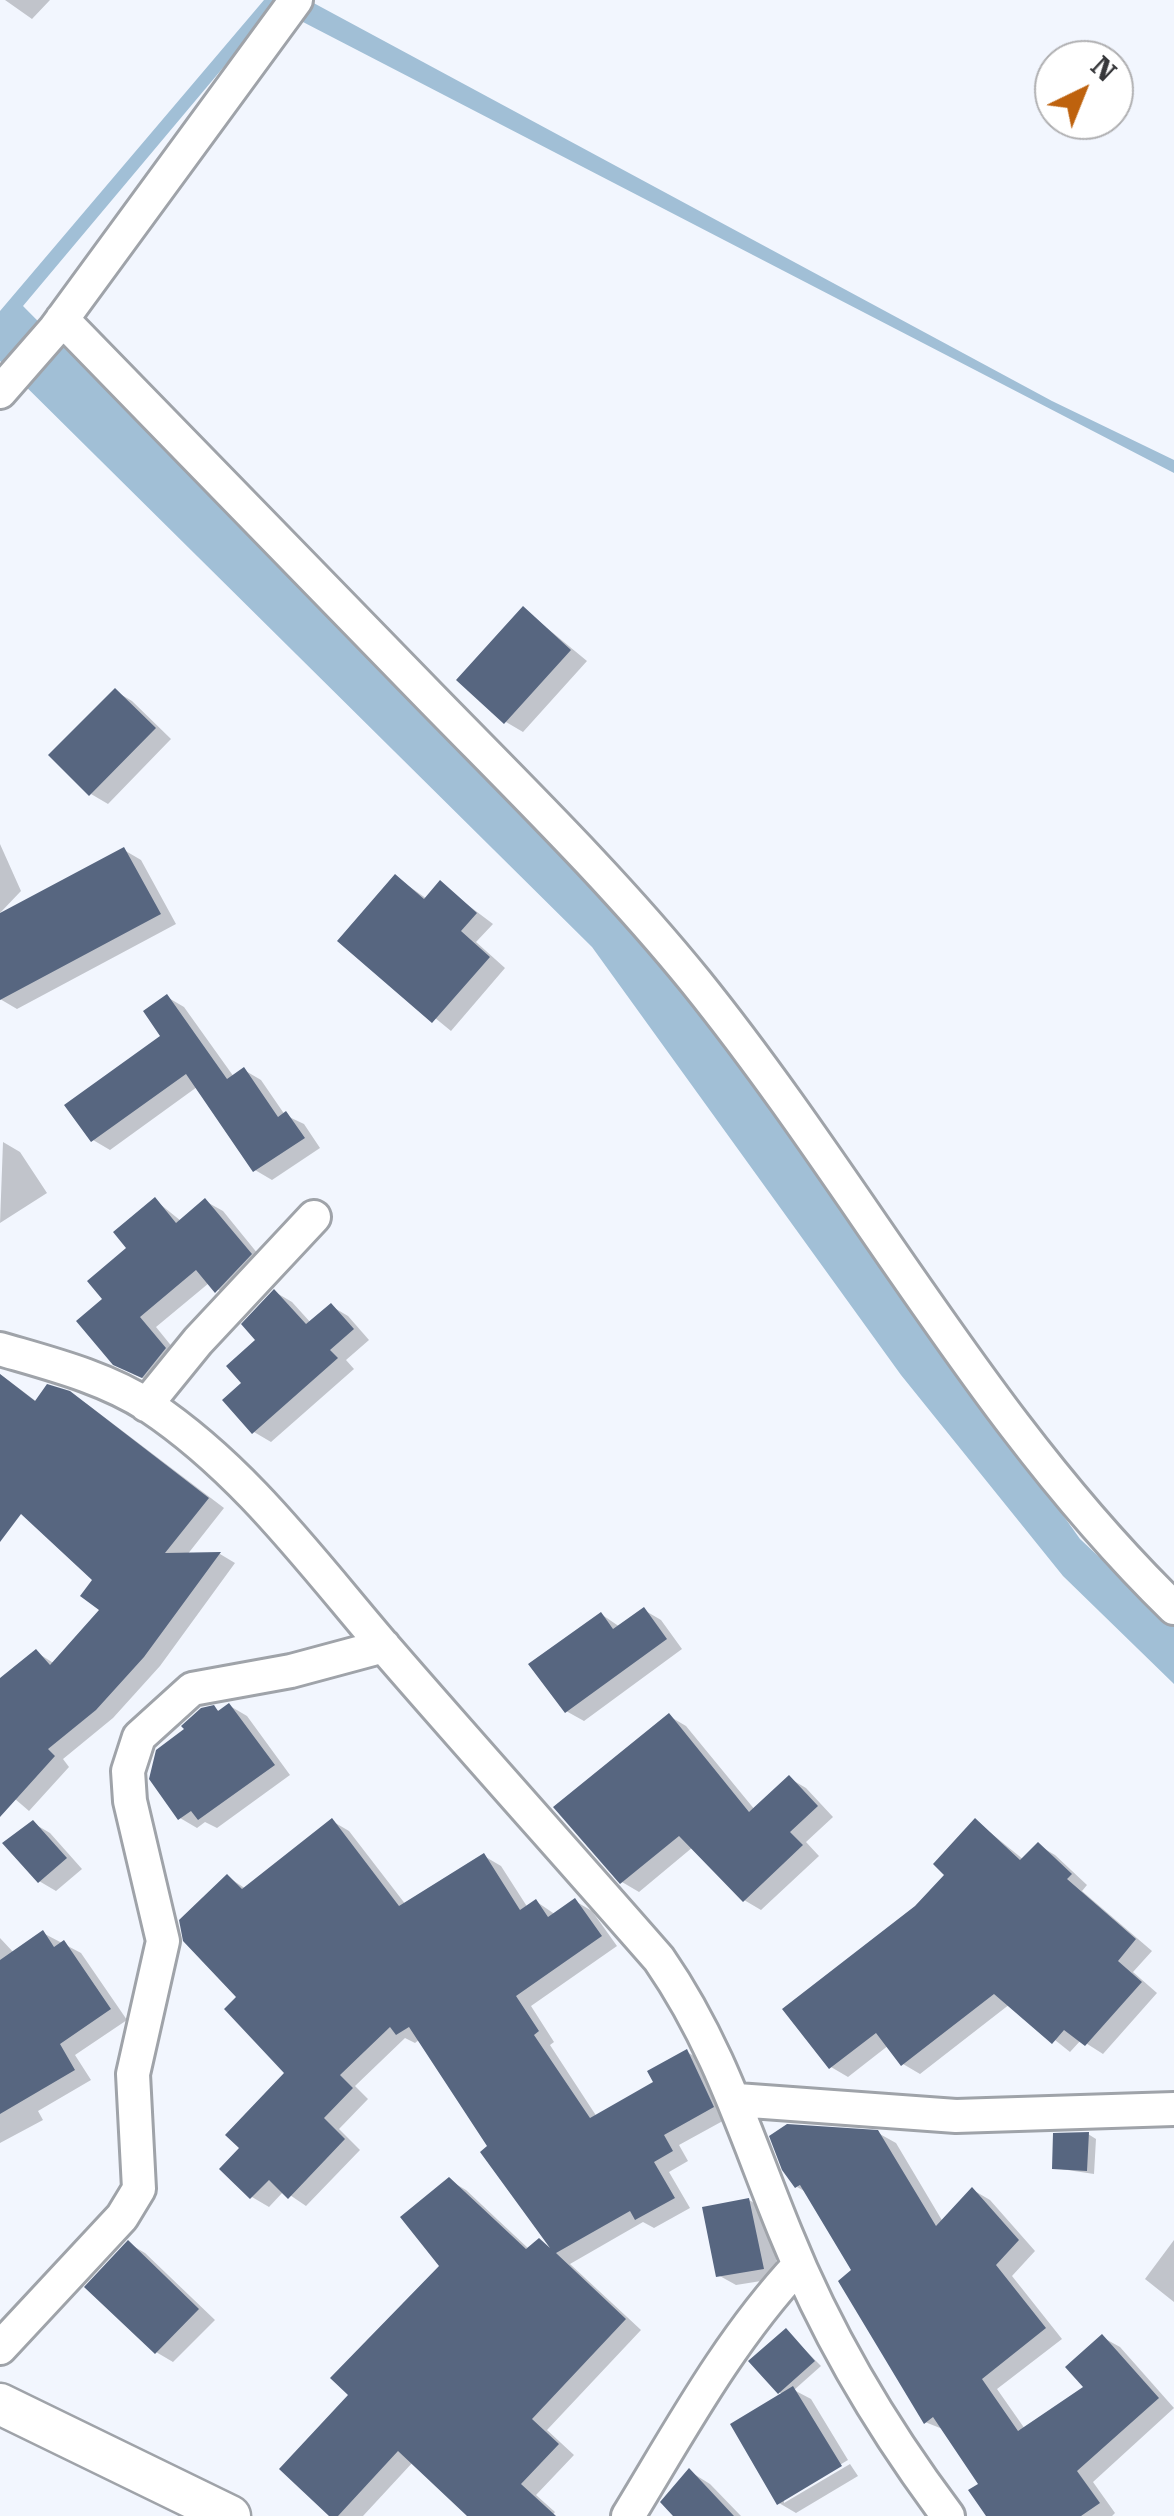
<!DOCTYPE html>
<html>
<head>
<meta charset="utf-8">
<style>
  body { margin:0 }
  #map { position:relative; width:1174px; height:2516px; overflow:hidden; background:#f2f6fe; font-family:"Roboto Serif",serif }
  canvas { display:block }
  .north { position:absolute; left:1034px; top:40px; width:100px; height:100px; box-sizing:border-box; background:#fff; border:2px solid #afafb1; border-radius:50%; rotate:43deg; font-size:28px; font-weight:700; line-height:40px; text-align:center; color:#37383b }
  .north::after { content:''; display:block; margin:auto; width:35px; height:45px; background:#be620e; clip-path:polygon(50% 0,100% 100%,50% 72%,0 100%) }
</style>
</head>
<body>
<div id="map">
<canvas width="1174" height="2516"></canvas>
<div class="north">N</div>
</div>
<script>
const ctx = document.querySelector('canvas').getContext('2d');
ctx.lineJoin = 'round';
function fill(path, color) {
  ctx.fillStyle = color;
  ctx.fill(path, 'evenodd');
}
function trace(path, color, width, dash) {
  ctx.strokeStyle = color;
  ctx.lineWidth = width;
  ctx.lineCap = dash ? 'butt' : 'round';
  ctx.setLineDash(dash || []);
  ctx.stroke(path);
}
const water = new Path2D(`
  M264 0H308L1052 401 1174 460V473L274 7 23 306 657 947 1080 1539 1174 1627V1684L1063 1576 901 1375 592 947 0 361V311Z`);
const shadow = new Path2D(`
  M5 0H50L32 19Z
  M524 609 587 661 523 732 506 722Z
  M115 691 132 701 171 739 108 804 91 794Z
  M0 844 21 891 0 913Z
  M124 850 141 860 176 924 17 1009 0 999V916Z
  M396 877 427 899 440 884 493 924 476 942 505 968 451 1031 341 941Z
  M167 997 184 1007 234 1077 244 1070 261 1080 285 1115 304 1124 320 1148 272 1180 255 1170 197 1087 110 1150 93 1140 163 1037Z
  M3 1142 20 1152 47 1193 0 1223Z
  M155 1200 181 1221 205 1201 223 1211 267 1265 234 1301 209 1283 156 1327 182 1359 160 1386 133 1374 105 1299Z
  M275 1292 292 1302 311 1323 331 1306 348 1316 369 1340 346 1360 354 1369 271 1442 254 1432 245 1383Z
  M0 1374 37 1402 69 1393 87 1404 224 1508 187 1555 220 1554 235 1563 160 1666 113 1718 63 1759 69 1767 29 1811 0 1786V1681L36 1652 55 1664 103 1610 96 1580 0 1491Z
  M644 1610 661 1620 682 1649 584 1721 566 1711 601 1614 620 1627Z
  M230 1706 247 1716 290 1775 217 1828 205 1822 197 1828 180 1818 187 1730 213 1708 221 1712Z
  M669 1716 686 1726 755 1810 789 1778 806 1788 833 1817 806 1842 819 1856 761 1910 744 1900 693 1847 639 1892 622 1882Z
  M332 1821 349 1831 406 1905 484 1856 501 1866 528 1908 537 1902 556 1915 575 1901 592 1911 617 1946 531 2006 554 2042 550 2045 597 2117 656 2083 687 2052 704 2062 730 2117 679 2145 688 2161 669 2172 690 2208 654 2228 643 2222 570 2264 641 2330 547 2430 574 2455 536 2495 555 2512 552 2516H470L413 2462 363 2516H333L351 2395 442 2266 449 2180 466 2190 530 2250 539 2241 554 2250 420 2039 415 2043 405 2038 355 2086 368 2099 339 2129 360 2150 306 2206 284 2191 269 2207 252 2197 243 2148 288 2073 239 1997 228 1877 246 1889Z
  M976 1821 1024 1860 1038 1845 1055 1855 1087 1885 1082 1891 1152 1951 1133 1972 1157 1993 1103 2054 1081 2040 1070 2052 1010 2004 920 2074 903 2064 889 2045 848 2077 831 2067 916 1908 948 1875Z
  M33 1823 50 1833 82 1869 56 1891 39 1881Z
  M43 1933 81 1953 127 2020 75 2055 91 2080 38 2111 43 2120 0 2143V1938L14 1953Z
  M878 2133 896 2143 943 2222 973 2190 990 2200 1035 2251 1012 2276 1062 2339 997 2389 1025 2429 1087 2388 1102 2337 1120 2347 1174 2408 1093 2482 1115 2513 1112 2516H989L982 2484 945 2430 925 2422 854 2270 808 2193 797 2187Z
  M1088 2134 1096 2139 1094 2174 1054 2168Z
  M749 2200 766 2210 780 2278 736 2285 718 2275Z
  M1174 2240V2302L1145 2279Z
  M128 2243 145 2253 215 2320 173 2362 156 2352Z
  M786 2331 821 2366 794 2390 811 2399 848 2460 784 2498V2503L850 2464 858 2476 796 2513 779 2503 784 2395 779 2392Z
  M689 2471 710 2484 741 2516H676Z`);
const building = new Path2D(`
  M523 606 571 650 504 724 456 680Z
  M115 688 156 728 89 796 48 755Z
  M124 847 161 914 0 1000V913Z
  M395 874 424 899 440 880 477 913 461 931 490 957 432 1023 337 941Z
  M167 994 227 1079 244 1067 278 1117 286 1111 305 1138 253 1172 186 1074 91 1142 64 1105 160 1036 143 1011Z
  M155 1197 176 1223 205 1198 252 1254 215 1293 196 1270 140 1317 166 1348 142 1378 113 1365 76 1321 102 1299 87 1281 126 1248 113 1232Z
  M274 1289 306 1324 331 1303 354 1329 330 1350 338 1358 252 1434 222 1400 241 1383 226 1366 255 1340 241 1324Z
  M0 1374 35 1401 47 1384 70 1391 209 1498 165 1553 221 1552 144 1657 96 1710 48 1749 55 1756 0 1817V1678L36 1649 50 1665 99 1610 80 1596 92 1580 21 1514 0 1542Z
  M644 1607 667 1639 565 1713 528 1664 601 1612 613 1629Z
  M229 1703 275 1765 198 1820 191 1811 178 1820 149 1779 156 1750 184 1729 181 1726 201 1708 214 1705 218 1711Z
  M669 1713 749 1812 789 1775 818 1806 790 1832 803 1845 743 1902 679 1836 620 1884 553 1807Z
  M332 1818 399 1906 484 1853 520 1910 536 1899 548 1917 575 1898 602 1936 516 1996 539 2031 534 2035 590 2118 653 2082 647 2071 687 2049 714 2107 664 2135 673 2151 654 2162 675 2198 635 2220 630 2211 556 2253 626 2319 532 2419 559 2444 521 2484 556 2516H467L398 2451 338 2516H329L279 2469 348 2395 330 2378 439 2266 400 2217 449 2177 526 2249 539 2238 550 2248 480 2152 487 2146 409 2027 396 2035 390 2027 340 2075 353 2088 324 2118 345 2139 288 2199 269 2180 250 2199 219 2169 239 2148 225 2135 284 2073 224 2009 236 1997 183 1941 179 1920 227 1874 242 1889Z
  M975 1818 1020 1860 1038 1842 1072 1874 1067 1879 1136 1939 1118 1961 1142 1982 1085 2046 1064 2030 1052 2044 994 1994 901 2066 876 2033 829 2069 782 2009 915 1906 944 1875 933 1864Z
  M33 1820 67 1858 38 1883 2 1843Z
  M43 1930 54 1947 64 1940 111 2009 60 2044 75 2070 0 2114V1960Z
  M787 2124 878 2130 936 2226 972 2187 1019 2240 996 2265 1046 2328 982 2379 1018 2431 1083 2387 1065 2367 1102 2334 1159 2398 1077 2471 1100 2503 1081 2516H986L968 2490 978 2484 933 2417 924 2424 838 2281 851 2270 800 2185 795 2188 782 2170 769 2136Z
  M1089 2132 1087 2171 1052 2169 1053 2133Z
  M749 2198 764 2269 716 2277 702 2207Z
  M128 2240 199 2309 155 2354 84 2287Z
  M786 2328 815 2361 778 2394 748 2361Z
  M793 2386 842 2466 777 2505 730 2424Z
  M689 2468 734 2516H673L660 2502Z`);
const minor = new Path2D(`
  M62 319C186 446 310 573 433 700 523 792 615 882 696 982 861 1187 984 1423 1174 1608
  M0 392 55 329 296 0
  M0 1349C51 1364 104 1377 149 1406 245 1470 313 1564 387 1650 477 1754 569 1856 659 1959 720 2047 746 2137 786 2234 827 2336 882 2428 948 2516
  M146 1405 198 1341 314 1217
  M737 2100 956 2116 1174 2109
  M0 2348 122 2217 139 2189 133 2074 163 1941 130 1801 128 1771 139 1737 192 1689 291 1671 384 1646
  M628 2516C681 2429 729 2340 799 2265`);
const tertiary = new Path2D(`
  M0 2404 230 2516`);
fill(water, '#a1bfd6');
fill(shadow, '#0003');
fill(building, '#576680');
trace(minor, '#9fa3a9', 38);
trace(tertiary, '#9fa3a9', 45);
trace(minor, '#fff', 32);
trace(tertiary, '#fff', 40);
</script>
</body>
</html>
